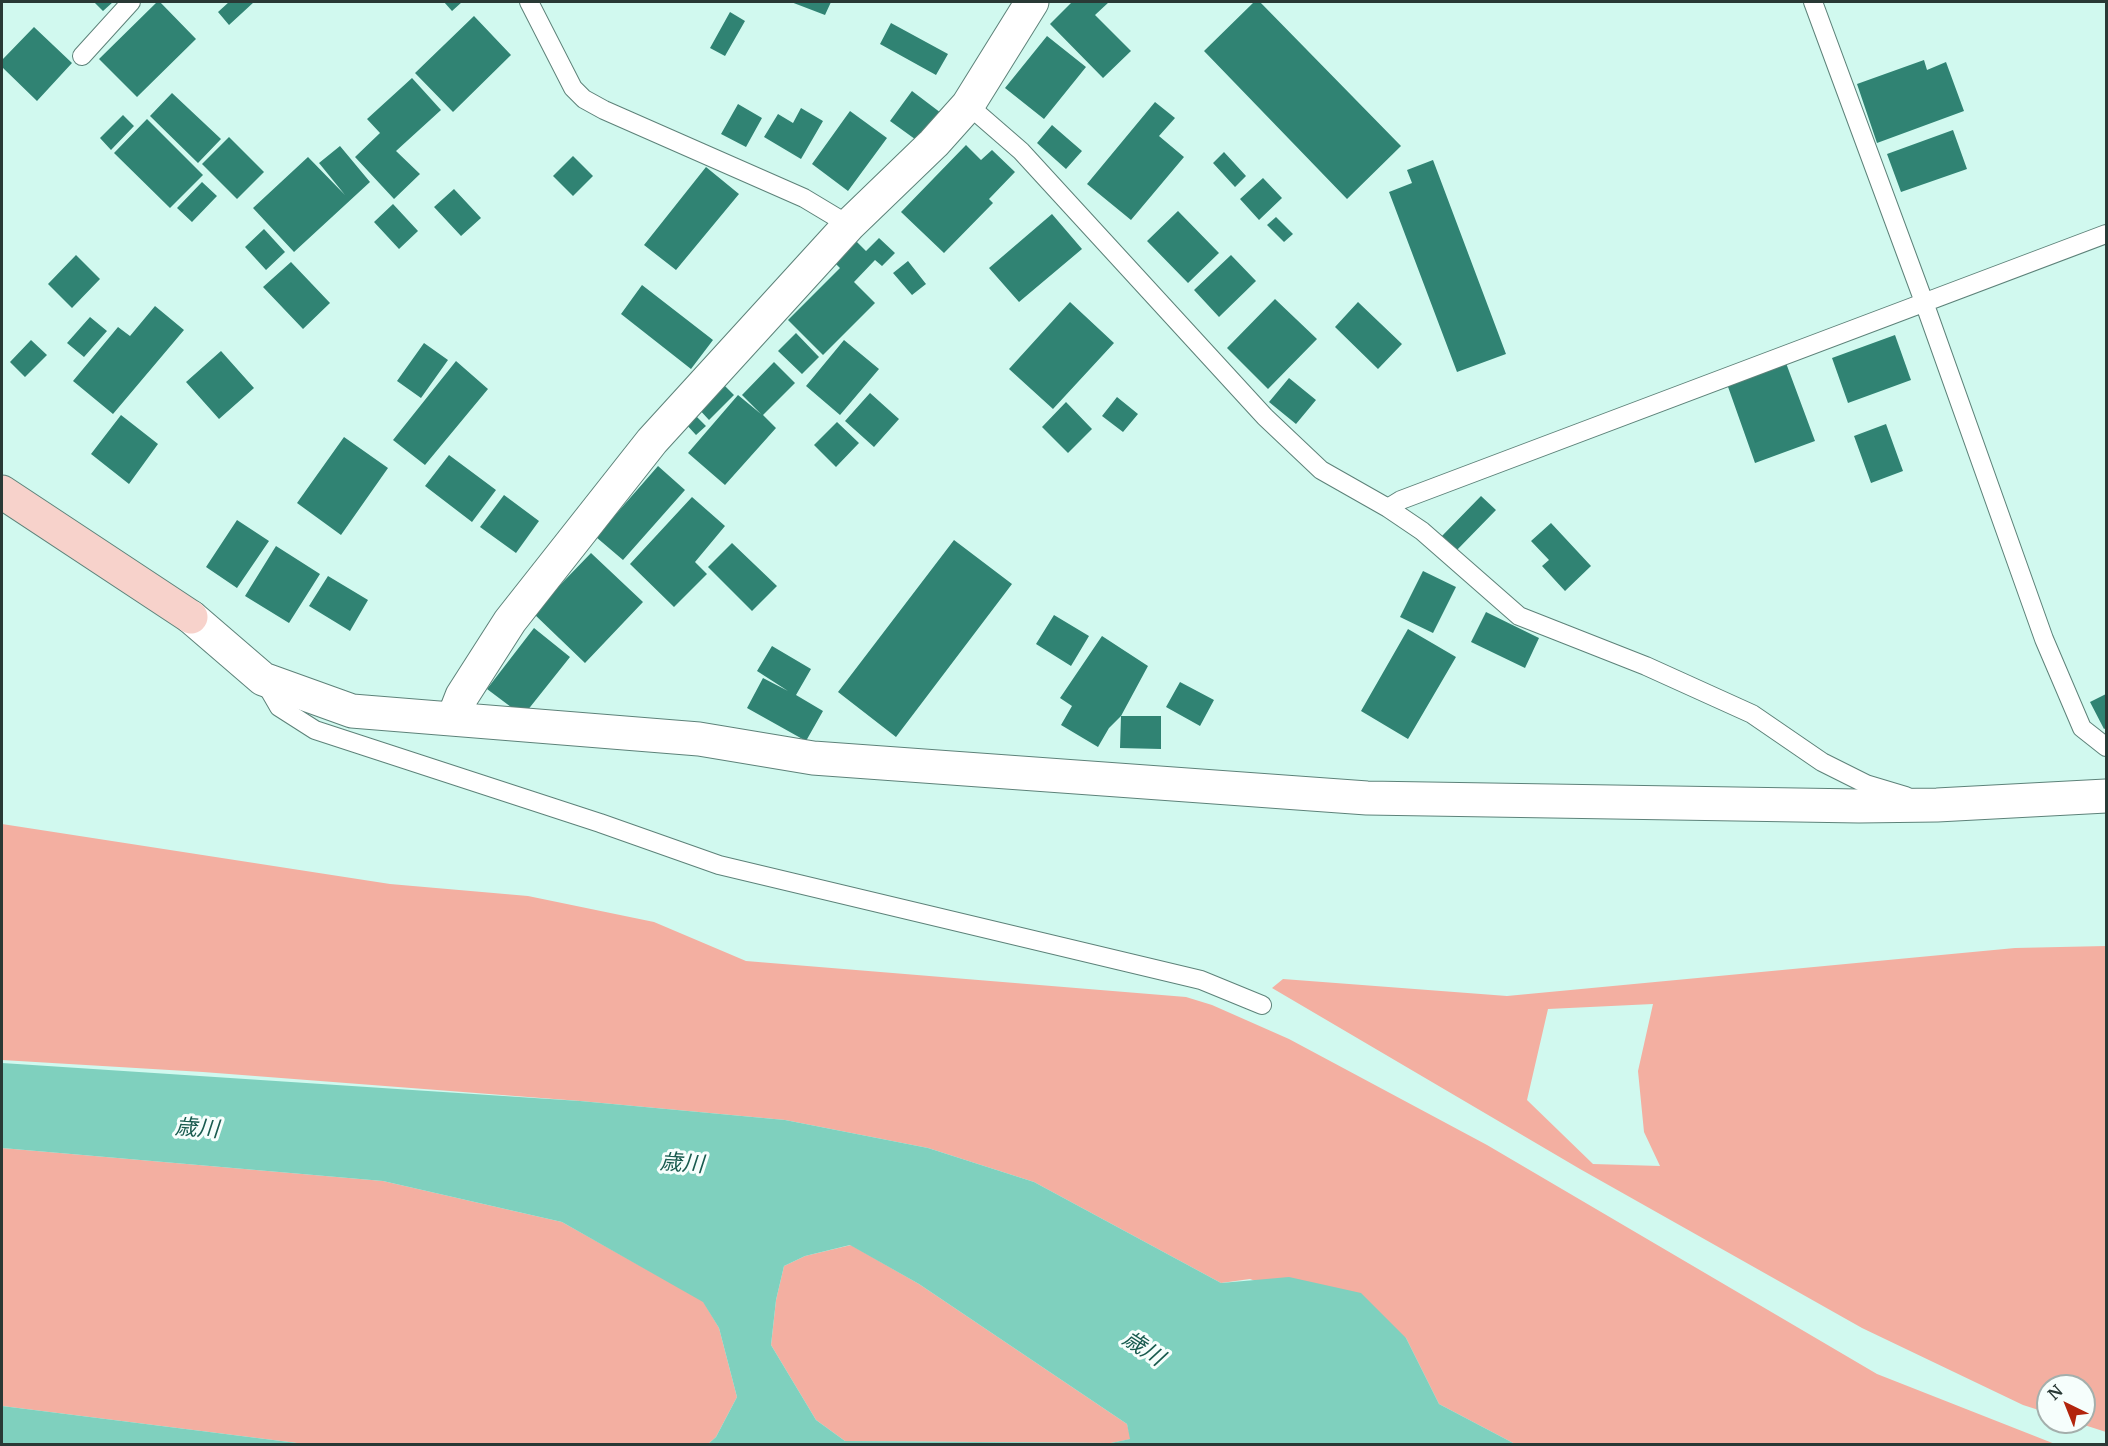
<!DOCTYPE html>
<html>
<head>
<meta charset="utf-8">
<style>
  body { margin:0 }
  #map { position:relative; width:2108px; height:1446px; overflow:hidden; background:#d1f9ef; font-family:Merriweather,serif }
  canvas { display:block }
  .frame { position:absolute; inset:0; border:3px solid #293935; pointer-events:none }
  .north { position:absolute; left:2036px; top:1374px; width:60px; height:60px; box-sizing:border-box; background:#f6fefc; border:2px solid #a4afac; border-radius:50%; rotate:317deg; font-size:16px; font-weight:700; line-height:24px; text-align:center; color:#293935 }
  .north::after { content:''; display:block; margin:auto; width:21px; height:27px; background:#b2250d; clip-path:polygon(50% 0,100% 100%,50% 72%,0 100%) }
</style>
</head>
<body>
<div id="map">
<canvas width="2108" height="1446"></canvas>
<div class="frame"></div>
<div class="north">N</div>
</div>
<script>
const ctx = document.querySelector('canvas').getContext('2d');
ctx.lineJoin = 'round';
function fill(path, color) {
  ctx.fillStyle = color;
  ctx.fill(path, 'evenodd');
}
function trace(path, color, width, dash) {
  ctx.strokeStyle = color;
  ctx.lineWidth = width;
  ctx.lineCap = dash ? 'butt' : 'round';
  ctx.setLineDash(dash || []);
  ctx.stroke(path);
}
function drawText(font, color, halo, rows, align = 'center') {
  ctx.font = font + ' Merriweather,"Noto Sans JP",serif';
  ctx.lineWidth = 6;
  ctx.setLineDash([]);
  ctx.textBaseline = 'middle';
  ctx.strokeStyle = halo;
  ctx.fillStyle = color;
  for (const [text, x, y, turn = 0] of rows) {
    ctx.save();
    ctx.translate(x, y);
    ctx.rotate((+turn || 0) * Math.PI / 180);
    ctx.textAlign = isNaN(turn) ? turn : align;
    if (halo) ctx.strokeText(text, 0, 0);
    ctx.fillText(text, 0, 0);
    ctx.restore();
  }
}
const green = new Path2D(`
  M2 824 390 884 528 896 654 922 746 961 1186 997 1212 1005 1289 1039 1487 1145 1877 1374 2055 1444H1515L1439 1404 1406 1338 1250 1279 1221 1283 1034 1182 928 1148 785 1120 580 1101 203 1072 2 1060Z
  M2106 946V1432L2075 1422H2084V1386H2048V1413L2023 1405 1862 1328 1580 1169 1272 988 1283 979 1507 996 2015 948ZM1653 1004 1638 1071 1644 1132 1660 1166 1593 1164 1527 1100 1548 1009Z
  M2 1148 383 1181 562 1222 703 1301 719 1328 737 1397 716 1437 708 1444H305L2 1406Z
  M851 1245 919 1284 1127 1424 1131 1439 1111 1443 845 1441 816 1420 771 1345 776 1300 784 1266 805 1256Z`);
const water = new Path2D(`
  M2 1063 580 1101 785 1120 928 1148 1034 1182 1221 1283 1289 1277 1361 1293 1406 1338 1439 1404 1515 1444H708L716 1437 737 1397 719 1328 703 1302 562 1222 383 1181 2 1148ZM850 1245 919 1284 1127 1424 1130 1439 1111 1443 845 1441 816 1420 771 1345 776 1300 784 1266 805 1256Z
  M2 1406 305 1444H2Z`);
const building = new Path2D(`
  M94 2H113L103 11Z
  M157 2H160L196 39 137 97 99 59Z
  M229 2H254L229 25 218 12Z
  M444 2H462L452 11Z
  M791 2H831L825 15Z
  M1072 2H1109L1095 15 1131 51 1103 78 1050 24Z
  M1254 2H1260L1401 146 1347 199 1204 51Z
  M730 12 745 21 725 56 710 48Z
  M474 16 511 55 453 112 415 73Z
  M891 23 948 54 936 75 880 44Z
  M34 27 72 63 37 101 2 67V60Z
  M1047 36 1086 67 1044 119 1005 88Z
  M1924 60 1927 70 1946 62 1964 111 1877 143 1857 84Z
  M412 78 441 110 396 151 420 174 394 199 355 157 380 133 367 119Z
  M912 91 941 113 919 142 890 121Z
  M172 93 221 139 198 163 150 116Z
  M1155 102 1175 118 1159 136 1184 157 1131 220 1087 184Z
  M738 104 762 118 746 147 721 134Z
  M801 108 823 121 801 159 764 137 778 114 793 123Z
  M850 111 887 138 848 191 812 164Z
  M123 115 134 126 111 150 100 138Z
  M147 119 203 175 170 208 114 153Z
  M1052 125 1082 151 1066 169 1037 143Z
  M1953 130 1967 169 1901 192 1887 154Z
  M229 137 264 172 237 199 202 164Z
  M966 145 981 160 992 150 1015 172 989 199 993 203 944 253 901 212Z
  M340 146 370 182 294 252 253 208 308 157 345 195 319 163Z
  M1224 152 1246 176 1235 187 1213 163Z
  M573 156 593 176 573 196 553 176Z
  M1433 160 1506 354 1457 372 1389 192 1412 183 1407 170Z
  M706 167 739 194 676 270 644 245Z
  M1263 178 1282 198 1259 220 1240 199Z
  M202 182 217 196 192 222 177 208Z
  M454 189 481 218 461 236 434 207Z
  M393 204 418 231 399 249 374 222Z
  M1178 211 1219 253 1188 283 1147 241Z
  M1052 214 1082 249 1019 302 989 268Z
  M1276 217 1293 234 1284 242 1267 225Z
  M264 229 285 252 266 270 245 247Z
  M879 238 895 253 882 266 875 260 854 282 875 303 823 355 788 320 840 268 833 261 855 240 866 251Z
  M76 255 100 279 72 308 48 284Z
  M1231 255 1256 281 1219 317 1194 290Z
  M908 261 926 284 912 295 893 273Z
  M291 262 330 303 303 329 263 287Z
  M642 285 713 340 691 369 621 314Z
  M1275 299 1317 339 1268 389 1227 348Z
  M1070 302 1114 343 1053 409 1009 369Z
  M1358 302 1402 344 1378 369 1335 327Z
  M155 306 184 330 113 414 73 381 118 327 130 336Z
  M90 317 107 331 84 357 67 343Z
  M796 333 819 357 802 374 778 351Z
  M1895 335 1911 380 1848 403 1832 358Z
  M31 340 47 355 25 377 10 362Z
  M844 340 879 369 840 415 806 386Z
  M424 343 448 360 421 398 397 381Z
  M221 351 254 388 219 419 186 382Z
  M456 361 488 389 425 465 393 440Z
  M774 362 795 383 763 415 776 428 725 485 688 453 738 395 761 414 742 395Z
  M1786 363 1815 441 1755 463 1727 384Z
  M1289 378 1316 400 1296 424 1269 402Z
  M721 382 734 395 709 420 697 407Z
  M870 393 899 419 874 447 845 421Z
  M1117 397 1138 414 1123 432 1102 416Z
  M1066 402 1092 429 1068 453 1042 427Z
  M693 413 706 426 696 435 684 422Z
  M121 415 158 444 129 484 91 454Z
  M837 422 859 443 836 467 814 445Z
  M1886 424 1903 471 1871 483 1854 436Z
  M344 437 388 468 341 535 297 503Z
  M449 455 496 490 472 522 425 486Z
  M658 466 685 490 623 560 596 537Z
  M504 495 539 521 516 553 480 527Z
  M1481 496 1496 510 1456 551 1441 537Z
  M692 497 725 526 695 562 707 574 674 607 630 564Z
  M237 520 269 541 237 588 206 567Z
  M1551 523 1591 566 1565 591 1542 566 1549 560 1531 541Z
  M954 540 1012 584 896 737 838 692Z
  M732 543 777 586 752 611 708 567Z
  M276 546 320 574 289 623 245 596Z
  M591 553 643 602 585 663 533 613Z
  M1423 571 1456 587 1433 633 1400 617Z
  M328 576 368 600 350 631 309 606Z
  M1486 612 1539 638 1525 668 1471 642Z
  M1054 615 1089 636 1071 666 1036 644Z
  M534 628 570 657 523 716 487 689Z
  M1408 629 1456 657 1408 739 1361 711Z
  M1102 636 1148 666 1121 716H1161V749L1120 748 1121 716 1109 728 1098 747 1061 725 1072 706 1060 698Z
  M772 646 811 669 796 695 823 711 806 741 747 708 763 678 788 691 757 671Z
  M1180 682 1214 700 1200 726 1166 707Z
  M2106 694V728L2104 729 2090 702Z`);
const lane = new Path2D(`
  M529 2 573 88 584 99 604 110 804 198 849 225
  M1813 2 1924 302 2044 639 2082 728 2106 747
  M82 56 131 2
  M968 105 1021 151 1265 417 1321 470 1388 508 1422 531 1519 616 1646 666 1752 714 1822 762 1866 784 1906 796
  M1388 508 1401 500 2106 234
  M264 681 279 707 315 730 600 823 719 865 1201 980 1262 1005`);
const street = new Path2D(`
  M191 617 263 679 352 711 699 739 813 758 1367 798 1859 806 1937 805 2106 796
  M453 719 462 696 510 621 652 441 849 225 934 143 968 105 1032 2`);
const secondary = new Path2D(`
  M2 492 191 617`);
const waterNames = [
  ["歳川",197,1129,4],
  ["歳川",682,1164,4],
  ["歳川",1143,1349,33]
];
fill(green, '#f3afa1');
fill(water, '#7fd0be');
fill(building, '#308373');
trace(lane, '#5d8279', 20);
trace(street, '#5d8279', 35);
trace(secondary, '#5d8279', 35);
trace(lane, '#fff', 18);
trace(street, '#fff', 33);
trace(secondary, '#f7d2cb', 33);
drawText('italic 22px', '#195b4f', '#f6fefc', waterNames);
</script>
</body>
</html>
